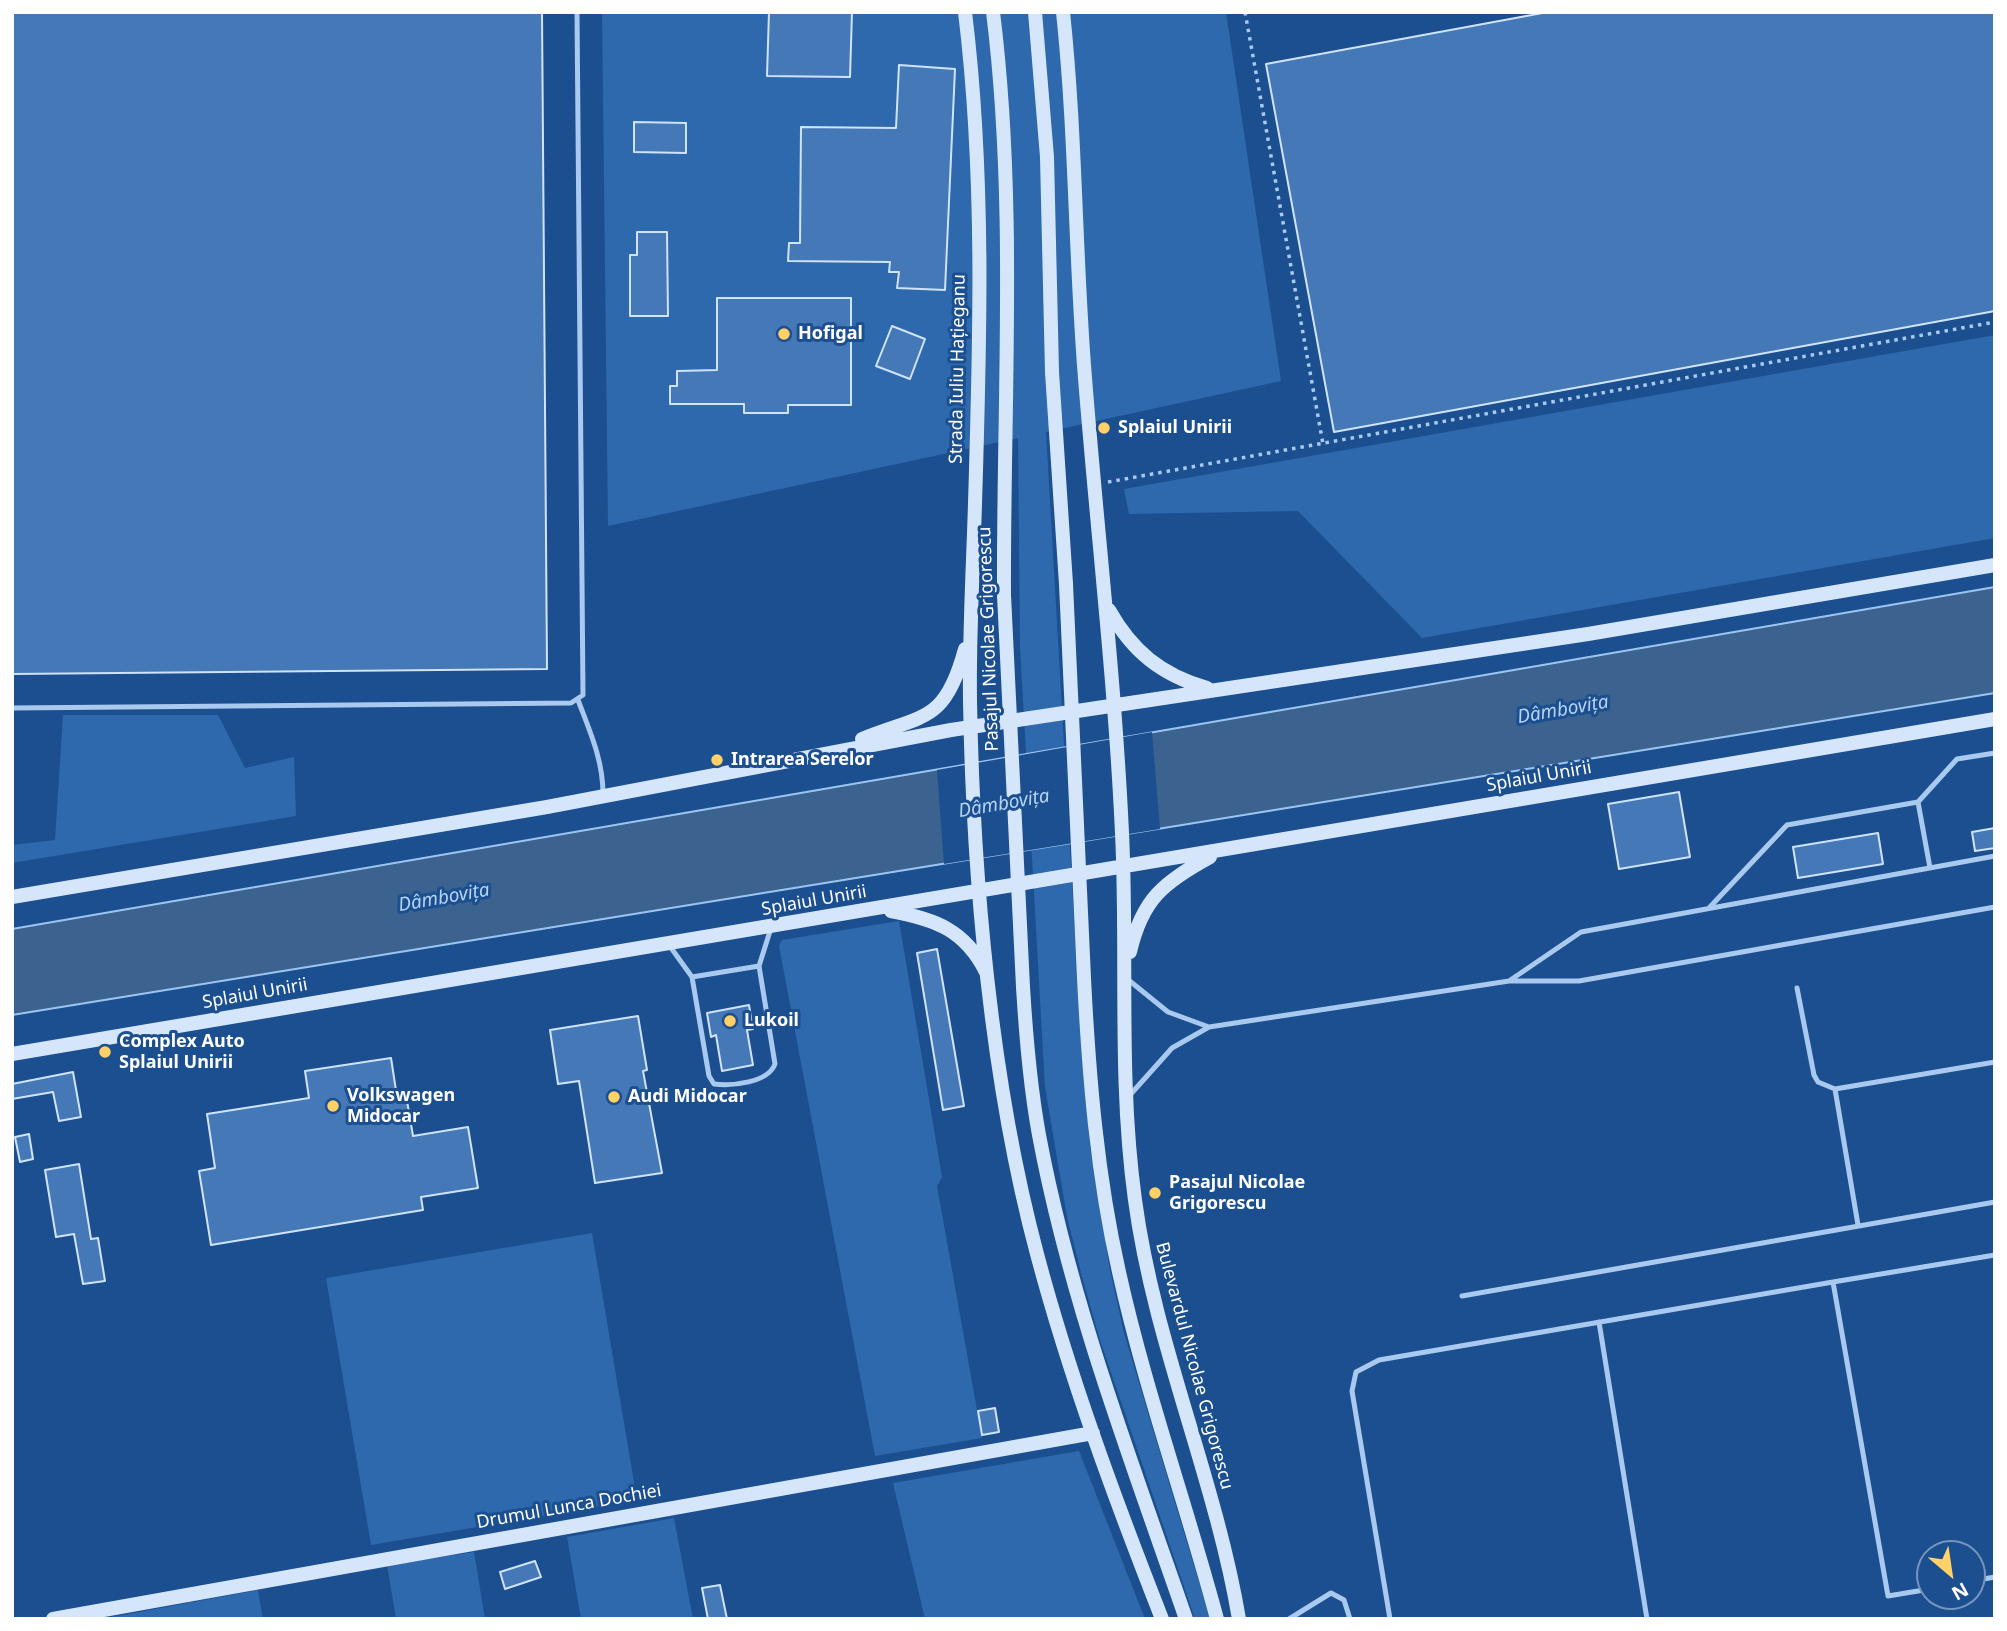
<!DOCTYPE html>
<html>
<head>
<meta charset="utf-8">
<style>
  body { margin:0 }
  #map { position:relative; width:2007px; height:1631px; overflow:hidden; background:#1b4f8f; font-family:"Noto Sans",sans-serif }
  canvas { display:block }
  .frame { position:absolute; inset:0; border:14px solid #fff; pointer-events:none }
  .north { position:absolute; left:1916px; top:1540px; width:70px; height:70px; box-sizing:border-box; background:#1b4f8f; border:2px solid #7695bc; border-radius:50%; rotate:151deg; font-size:19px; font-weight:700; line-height:28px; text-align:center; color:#fff }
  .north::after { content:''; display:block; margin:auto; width:24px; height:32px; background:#ffd166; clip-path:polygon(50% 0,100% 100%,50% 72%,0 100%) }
</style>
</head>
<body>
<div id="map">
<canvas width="2007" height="1631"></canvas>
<div class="frame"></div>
<div class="north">N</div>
</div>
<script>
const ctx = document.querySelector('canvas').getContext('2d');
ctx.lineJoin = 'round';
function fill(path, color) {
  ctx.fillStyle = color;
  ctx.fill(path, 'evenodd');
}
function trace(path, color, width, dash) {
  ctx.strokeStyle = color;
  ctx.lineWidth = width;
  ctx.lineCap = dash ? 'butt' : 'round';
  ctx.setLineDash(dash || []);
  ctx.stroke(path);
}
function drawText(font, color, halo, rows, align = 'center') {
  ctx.font = font + ' "Noto Sans",sans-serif';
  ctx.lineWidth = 6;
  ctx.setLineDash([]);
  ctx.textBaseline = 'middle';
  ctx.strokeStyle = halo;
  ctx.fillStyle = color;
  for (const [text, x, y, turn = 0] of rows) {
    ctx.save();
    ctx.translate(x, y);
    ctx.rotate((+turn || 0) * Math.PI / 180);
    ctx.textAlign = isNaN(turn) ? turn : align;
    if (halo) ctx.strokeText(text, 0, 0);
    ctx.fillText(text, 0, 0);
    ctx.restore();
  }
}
const green = new Path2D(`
  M602 12H1226L1281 381 1046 432 1078 987 1090 1147 1110 1270 1124 1333 1210 1619H1195L1100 1340 1082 1277 1067 1217 1045 1087 1020 647 1018 438 608 526Z
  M1995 335V538L1422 638 1298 511 1129 514 1124 489Z
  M63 715H218L245 768 294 757 296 816 12 863V845L55 840Z
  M899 921 942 1177 937 1186 982 1438 875 1456 779 946 782 940Z
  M592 1233 637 1500 371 1545 326 1278Z
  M1079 1451 1145 1619H925L893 1483Z
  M674 1518 693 1619H581L567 1537Z
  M474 1552 485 1619H396L387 1565Z
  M258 1590 263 1619H101Z`);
const water = new Path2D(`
  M1995 587V693L12 1015V929Z`);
const pier = new Path2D(`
  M1152 732 1160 829 944 864 937 770Z`);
const building = new Path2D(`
  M12 12H542L547 669 12 674Z
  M769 12H852L850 77 767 76Z
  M1548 12H1995V311L1334 432 1266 64Z
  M899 65 955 69 945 290 897 288 899 272H889L890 262 788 261 789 243H800L801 127 896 128Z
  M634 122 686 123V153L634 152Z
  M637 232H667L668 316H630V255H637Z
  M717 298H851V405H788V413H744V404H670V386H677V371L717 370Z
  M892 326 925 339 910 379 876 366Z
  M1679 792 1690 857 1619 869 1608 804Z
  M1995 828V848L1975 851 1972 832Z
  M1878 833 1883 864 1798 878 1793 847Z
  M937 949 964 1106 943 1110 917 953Z
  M749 1005 753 1029 747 1030 753 1065 722 1071 716 1035 711 1037 707 1013Z
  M638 1016 647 1070 643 1071 662 1173 595 1183 579 1081 558 1084 550 1030Z
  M391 1058 397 1097 406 1095 413 1136 468 1127 478 1188 421 1197 423 1210 211 1245 199 1171 215 1168 207 1114 309 1098 305 1071Z
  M73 1072 81 1117 59 1121 53 1092 12 1099V1084Z
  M29 1134 33 1159 20 1162 15 1137Z
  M79 1164 91 1239 98 1238 105 1281 83 1284 74 1234 56 1237 45 1170Z
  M995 1408 999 1432 982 1435 978 1411Z
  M535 1561 541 1577 505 1589 500 1572Z
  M720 1585 727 1619H708L702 1588Z`);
const path = new Path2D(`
  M1245 12 1323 444
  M1108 482 1995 322`);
const lane = new Path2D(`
  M578 700C590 732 603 760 603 794
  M12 708 571 703 583 695 577 12
  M1918 802 1930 868
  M1709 908 1787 825 1918 802 1957 759 1995 753
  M669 945 692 977 759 966 771 928
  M692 977 709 1076 714 1084C732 1086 768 1083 775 1064L759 966
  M1126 978 1168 1012 1209 1027
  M1511 981H1579L1995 907
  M1797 988 1814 1075 1818 1082 1835 1089 1995 1062
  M1835 1089 1858 1225
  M1130 1095 1172 1048 1209 1027 1509 981 1581 932 1995 856
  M1462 1296 1995 1202
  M1599 1322 1647 1619
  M1972 1581 1995 1577
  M1930 1589 1888 1596 1833 1282 1995 1255
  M1289 1619 1331 1593 1344 1600 1350 1619
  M1390 1619 1352 1391 1356 1372 1379 1360 1833 1282`);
const secondary = new Path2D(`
  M965 12C985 175 980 341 975 504 973 570 969 635 970 701 973 879 991 1082 1037 1254 1070 1378 1115 1499 1162 1619
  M993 12C1017 204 1003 402 1004 595
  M1035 12 1047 157 1052 372 1066 584
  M1063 12C1076 134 1075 256 1085 378 1097 530 1115 681 1122 833 1128 955 1118 1078 1135 1200 1154 1343 1215 1477 1239 1619
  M1109 610C1132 651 1161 675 1207 688
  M862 739C924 714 945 723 965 649
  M12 897 547 807 951 730 1588 634 1995 565
  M891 911C935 919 965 930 986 972
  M1130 952C1142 899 1164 882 1210 857
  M1084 978C1089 1077 1097 1175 1119 1272 1145 1390 1186 1503 1217 1619
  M1023 987C1026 1037 1030 1086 1039 1135 1070 1301 1131 1460 1186 1619
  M12 1054 1995 719
  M53 1619 1093 1433`);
const secondaryBridge = new Path2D(`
  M1066 584 1084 978
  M1004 595 1023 987`);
const markers = [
  [784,334,7,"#ffd166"],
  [1104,428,7,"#ffd166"],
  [717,760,7,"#ffd166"],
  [730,1021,7,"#ffd166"],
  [105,1052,7,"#ffd166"],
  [614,1097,7,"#ffd166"],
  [333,1106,7,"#ffd166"],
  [1155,1193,7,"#ffd166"]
];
const poiNames = [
  ["Hofigal",798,334],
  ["Splaiul Unirii",1118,428],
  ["Intrarea Serelor",731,760],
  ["Lukoil",744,1021],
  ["Complex Auto",119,1042],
  ["Splaiul Unirii",119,1063],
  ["Volkswagen",347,1096],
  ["Midocar",347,1117],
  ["Audi Midocar",628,1097],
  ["Pasajul Nicolae",1169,1183],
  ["Grigorescu",1169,1204]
];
const streetNames = [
  ["Strada Iuliu Hațieganu",958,369,-89],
  ["Pasajul Nicolae Grigorescu",989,639,-92],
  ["Splaiul Unirii",1539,777,-10],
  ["Splaiul Unirii",814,901,-10],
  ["Splaiul Unirii",255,994,-10],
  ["Bulevardul Nicolae Grigorescu",1194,1366,75],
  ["Drumul Lunca Dochiei",569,1507,-10]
];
const waterNames = [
  ["Dâmbovița",1563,710,-10],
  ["Dâmbovița",1004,804,-10],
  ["Dâmbovița",444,898,-10]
];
fill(green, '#2e69ad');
fill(water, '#3c6290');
trace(water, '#9cc4f0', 2);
fill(pier, '#1b4f8f');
fill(building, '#4478b7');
trace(building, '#cfe3fa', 2);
trace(path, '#a9c9ee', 3.5, [3.5, 5]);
trace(lane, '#a9c9ee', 5);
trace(secondary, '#d6e6fa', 14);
trace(secondaryBridge, '#d6e6fa', 14);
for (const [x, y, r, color] of markers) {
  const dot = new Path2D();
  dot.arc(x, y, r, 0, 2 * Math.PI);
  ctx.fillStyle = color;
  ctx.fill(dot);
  trace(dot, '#1b4f8f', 2.5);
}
drawText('bold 18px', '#fff', '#1b4f8f', poiNames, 'left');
drawText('18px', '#fff', '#1b4f8f', streetNames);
drawText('italic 19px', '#b5d3f5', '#1b4f8f', waterNames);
</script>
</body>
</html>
